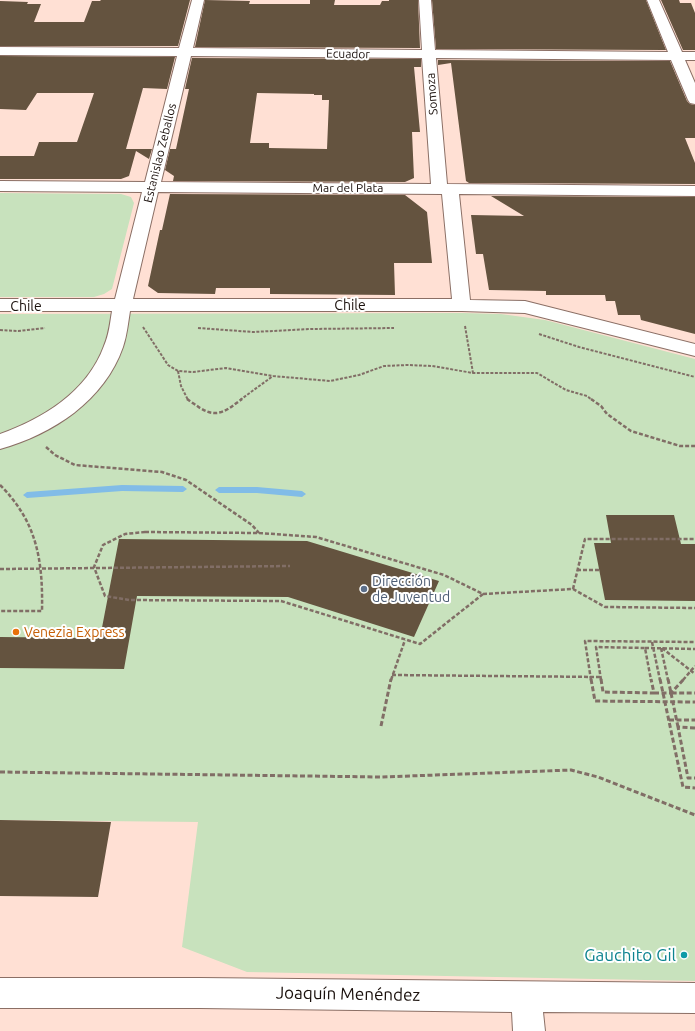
<!DOCTYPE html>
<html>
<head>
<meta charset="utf-8">
<style>
  body { margin:0 }
  canvas { display:block; background:#ffe0d4 }
</style>
</head>
<body>
<canvas width="695" height="1031"></canvas>
<script>
const ctx = document.querySelector('canvas').getContext('2d');
ctx.lineJoin = 'round';
function fill(path, color) {
  ctx.fillStyle = color;
  ctx.fill(path, 'evenodd');
}
function trace(path, color, width, dash) {
  ctx.strokeStyle = color;
  ctx.lineWidth = width;
  ctx.lineCap = dash ? 'butt' : 'round';
  ctx.setLineDash(dash || []);
  ctx.stroke(path);
}
function drawText(font, color, halo, rows, align = 'center') {
  ctx.font = font + ' Ubuntu,sans-serif';
  ctx.lineWidth = 4;
  ctx.setLineDash([]);
  ctx.textBaseline = 'middle';
  ctx.strokeStyle = halo;
  ctx.fillStyle = color;
  for (const [text, x, y, turn = 0] of rows) {
    ctx.save();
    ctx.translate(x, y);
    ctx.rotate((+turn || 0) * Math.PI / 180);
    ctx.textAlign = isNaN(turn) ? turn : align;
    if (halo) ctx.strokeText(text, 0, 0);
    ctx.fillText(text, 0, 0);
    ctx.restore();
  }
}
const green = new Path2D(`
  M0 193 121 194 131 197 134 203 112 289 104 294 94 297H0Z
  M463 313 501 314 545 320 695 359V981L247 972 182 947 198 822 0 820V314Z`);
const stream = new Path2D(`
  M122 485 183 486 187 489 183 492 122 491 27 498 23 495 27 492Z
  M219 487H257L302 491 306 494 302 497 257 493H219L215 490Z`);
const building = new Path2D(`
  M101 0H190L178 46H0V1L28 2 27 4H41L34 22H84L92 1H100Z
  M205 0 250 1 249 4H310V0H335L334 5H380L382 1H389V0H418L420 48 195 47Z
  M432 0H646L666 50 436 49Z
  M661 0H679L680 3H691L695 13V50H683Z
  M0 56 175 57 167 89 143 88 126 149H152L149 159 136 151 129 176 121 179H0V156H34L39 142H77L94 93H37L26 110 0 109Z
  M192 58 421 59V67H414L420 132H412L414 178 405 182 173 181 174 176 165 170 170 149H176L189 89H185ZM257 93 314 94V95H322V100H329L327 149 269 148V143H250Z
  M438 60 670 61 687 101 690 104 695 105V138H685L695 163V184L469 183 466 181 451 63 438 65Z
  M170 194 405 195 427 212 432 263H394L395 295 270 294V288H216L215 294 158 293 148 286 160 230H162Z
  M491 196 695 197V334L641 320 640 315H618L615 301H606L605 295H546V291L489 290 483 254H476L471 215 524 216Z
  M606 515H674L681 544H695V601L605 600 594 543H611Z
  M119 539 307 541 439 581 414 637 288 597 137 596 124 669 0 668V637L100 638Z
  M0 820 111 822 98 897 0 896Z`);
const pathFar2 = new Path2D(`
  M465 326 473 373
  M143 327 168 365 178 371 193 372 226 368 273 376 330 381 359 375 384 366 408 365 432 366 473 373H537L566 390 587 396 592 400
  M198 328 253 332 311 329 394 328
  M0 330 18 331 45 328
  M539 334 579 347 695 377
  M178 371 181 386 188 400
  M240 400 273 376`);
const pathFar1 = new Path2D(`
  M187 399C191 402 196 405 200 408 218 419 227 410 242 399
  M591 399 601 406 607 414 631 431 680 446H695
  M46 447 55 455 75 465 162 472 186 480 252 525 259 533
  M0 485C37 522 43 560 42 611H0
  M145 532 259 533 316 537 444 575 483 594 420 644 281 601 129 600 105 596 94 567 103 545 125 534Z
  M0 569 290 566
  M577 570H599
  M573 589 585 539H695
  M483 594 573 589 605 607 695 608
  M652 642 660 680
  M645 648 695 649
  M661 648 668 680
  M662 648 695 674
  M392 675 601 677
  M391 680 405 640
  M591 680 585 641 695 642
  M601 680 596 647 645 648 651 680
  M683 680 695 666`);
const path = new Path2D(`
  M591 679 595 701 695 702
  M601 679 603 692 654 693 651 679
  M660 679 683 787 695 788
  M668 679 671 693H695
  M654 693H671L684 679
  M671 693 678 727
  M669 720H695
  M381 726 391 679
  M695 728 678 727 688 778H695
  M0 772 382 777 571 770 598 777 695 815`);
const minor = new Path2D(`
  M192 0H204L193 48 422 50 419 0H431L435 50 668 52 647 0H659L682 52H695V60H685L695 83V104L690 103 688 100 671 60 436 58 447 184 695 186V196L459 194 470 300 525 301 695 344V356L525 313 462 311H130C128 323 127 335 123 347 104 401 53 434 0 449V434C44 418 87 392 104 346 109 335 110 323 112 311H0V299H115L142 192 0 191V181L145 182 177 56 0 55V47L179 48ZM191 56 422 58 431 184 161 182ZM158 192 442 194 452 299H133Z
  M0 978H200L695 983V1013L543 1012 545 1031H513L512 1012 200 1008H0Z`);
const markers = [
  [364,589,4,"#5c6f8a"],
  [16,632,4,"#e8710a"],
  [684,955,4,"#0f9aa8"]
];
const farStreetnames = [
  ["Ecuador",348,54,1],
  ["Somoza",432,94,-94],
  ["Estanislao Zeballos",160,153,-76],
  ["Mar del Plata",348,188]
];
const streetNames = [
  ["Chile",350,305],
  ["Chile",26,306]
];
const serviceNames = [
  ["Dirección",372,581],
  ["de Juventud",372,597]
];
const foodNames = [
  ["Venezia Express",24,632]
];
const nearCulturenames = [
  ["Gauchito Gil",676,955]
];
const nearStreetnames = [
  ["Joaquín Menéndez",348,994,1]
];
fill(green, '#c8e2bd');
fill(stream, '#81bce7');
fill(building, '#64533f');
trace(minor, '#8b6f65', 2);
trace(pathFar2, '#816e66', 2, [3, 1.5]);
trace(pathFar1, '#816e66', 2.5, [4, 2]);
trace(path, '#816e66', 3, [5, 2.5]);
fill(minor, '#fff');
for (const [x, y, r, color] of markers) {
  const dot = new Path2D();
  dot.arc(x, y, r, 0, 2 * Math.PI);
  ctx.fillStyle = color;
  ctx.fill(dot);
  trace(dot, '#fff', 1.5);
}
drawText('12px', '#1a100c', '#fff', farStreetnames);
drawText('14px', '#1a100c', '#fff', streetNames);
drawText('14px', '#4e5e75', '#fff', serviceNames, 'left');
drawText('14px', '#c56008', '#fff', foodNames, 'left');
drawText('17px', '#0d838f', '#fff', nearCulturenames, 'right');
drawText('17px', '#1a100c', '#fff', nearStreetnames);
</script>
</body>
</html>
